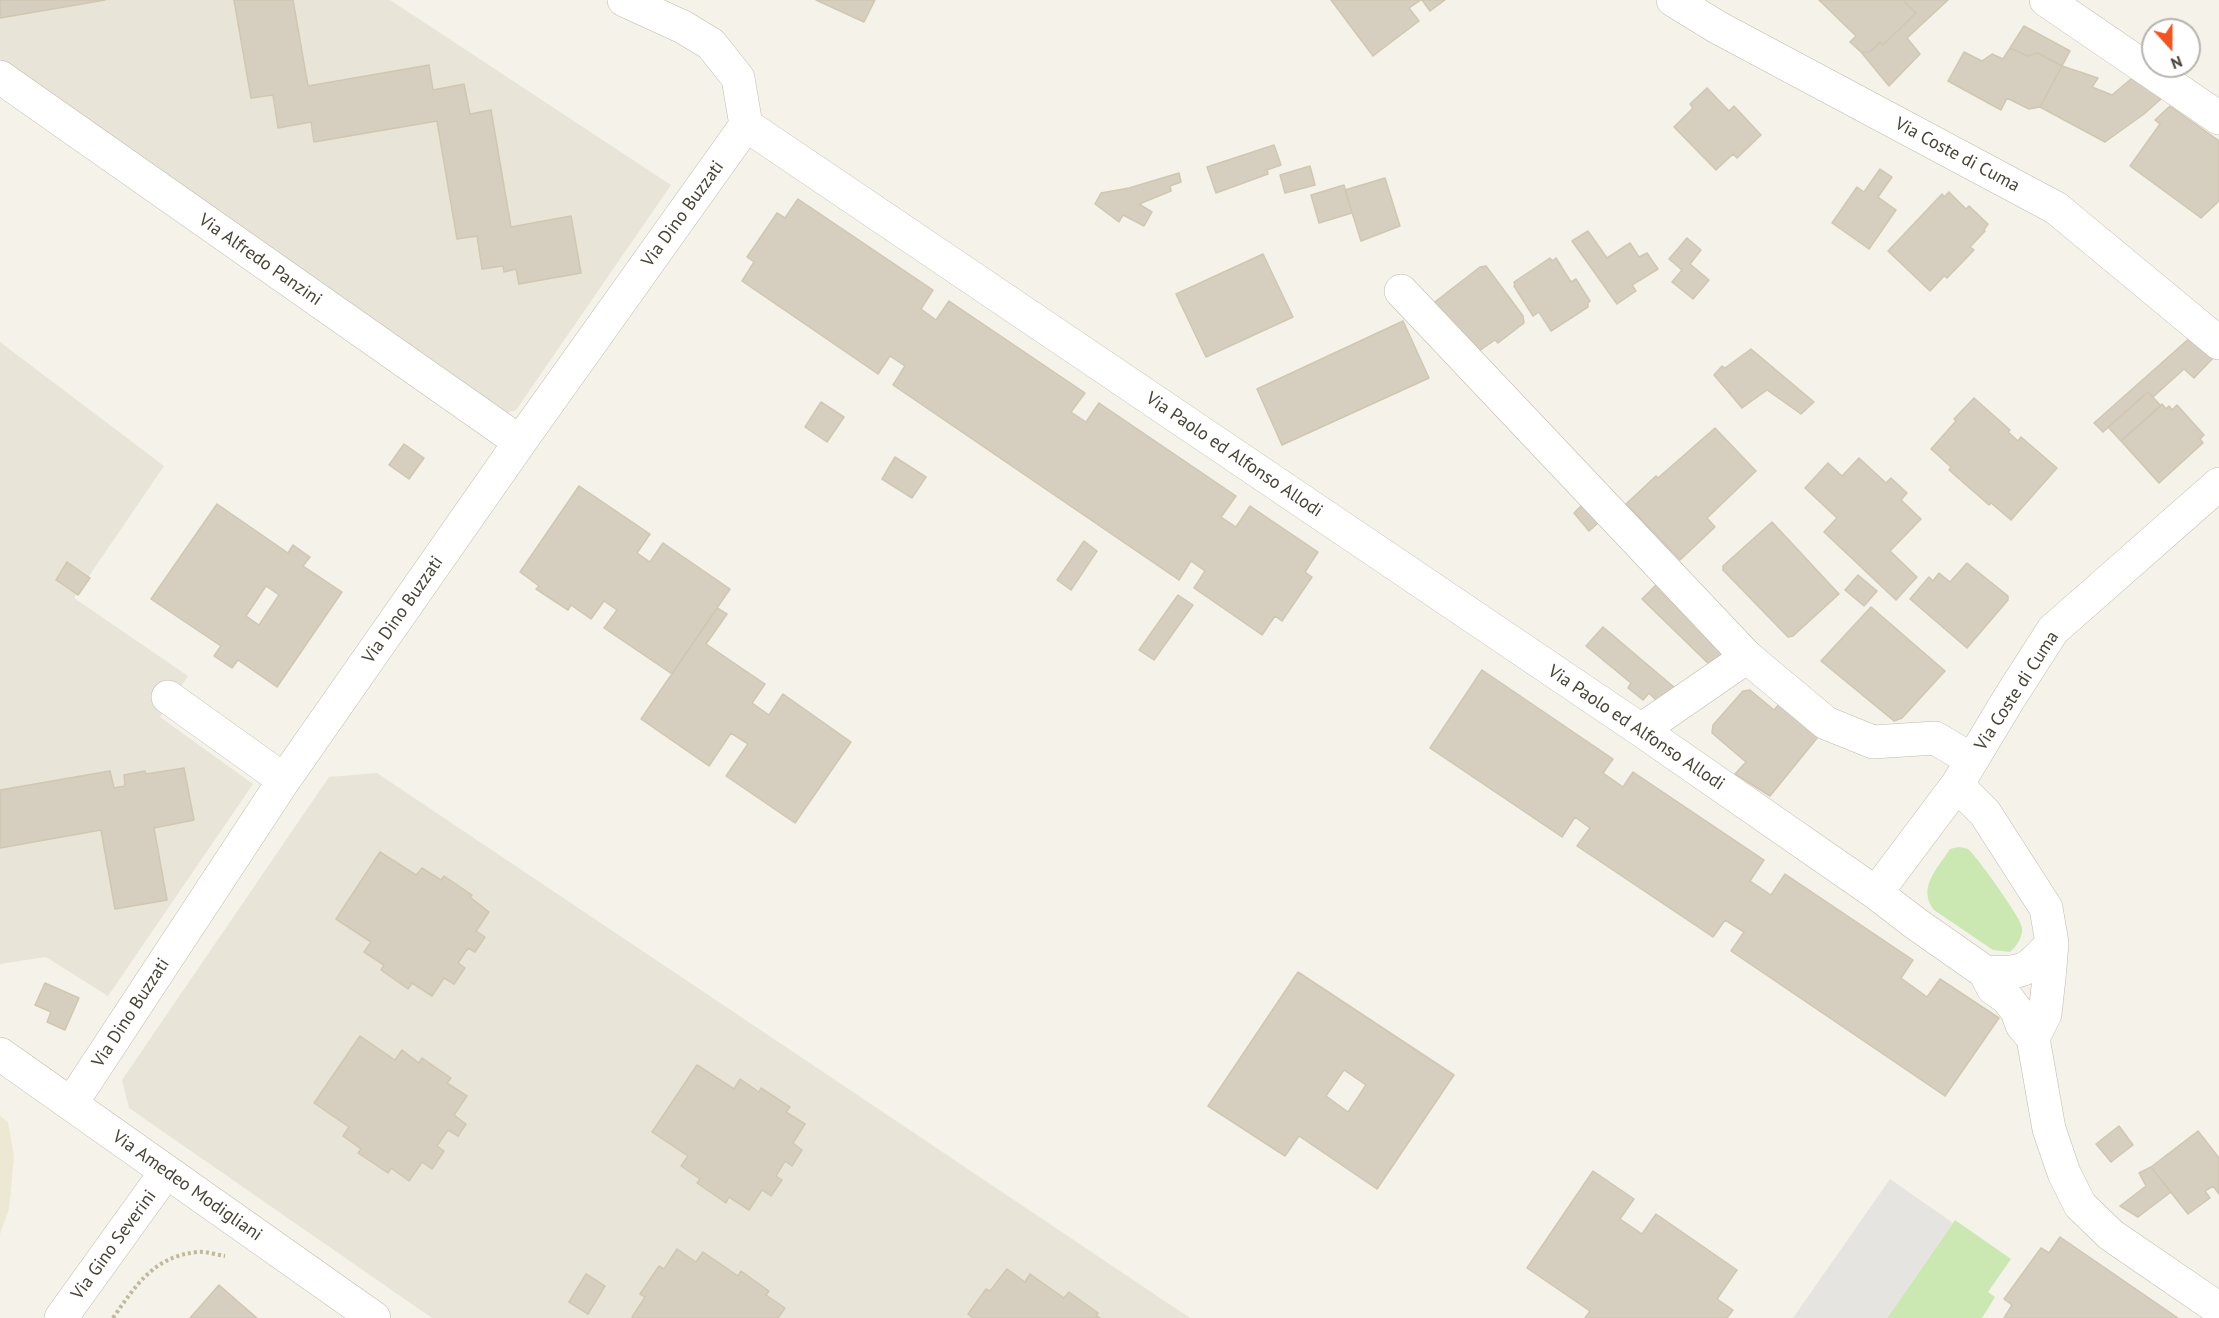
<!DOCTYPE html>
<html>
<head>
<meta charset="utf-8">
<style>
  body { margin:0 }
  #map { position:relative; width:2219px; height:1318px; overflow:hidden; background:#f4f2e9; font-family:"PT Sans",sans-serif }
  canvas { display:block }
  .north { position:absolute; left:2141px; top:18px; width:60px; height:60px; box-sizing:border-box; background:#fff; border:2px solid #b6b4af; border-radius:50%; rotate:159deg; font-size:16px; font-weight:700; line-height:24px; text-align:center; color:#484337 }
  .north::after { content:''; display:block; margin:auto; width:21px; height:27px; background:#f6521e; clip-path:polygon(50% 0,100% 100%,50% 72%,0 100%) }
</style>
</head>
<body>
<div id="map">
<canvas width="2219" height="1318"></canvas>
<div class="north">N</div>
</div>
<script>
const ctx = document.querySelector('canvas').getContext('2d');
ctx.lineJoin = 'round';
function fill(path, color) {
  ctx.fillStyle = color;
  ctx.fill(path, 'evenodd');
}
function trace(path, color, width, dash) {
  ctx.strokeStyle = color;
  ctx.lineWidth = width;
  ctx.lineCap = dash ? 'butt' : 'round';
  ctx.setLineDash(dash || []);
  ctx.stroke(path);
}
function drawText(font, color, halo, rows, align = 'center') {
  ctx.font = font + ' "PT Sans",sans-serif';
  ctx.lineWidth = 4.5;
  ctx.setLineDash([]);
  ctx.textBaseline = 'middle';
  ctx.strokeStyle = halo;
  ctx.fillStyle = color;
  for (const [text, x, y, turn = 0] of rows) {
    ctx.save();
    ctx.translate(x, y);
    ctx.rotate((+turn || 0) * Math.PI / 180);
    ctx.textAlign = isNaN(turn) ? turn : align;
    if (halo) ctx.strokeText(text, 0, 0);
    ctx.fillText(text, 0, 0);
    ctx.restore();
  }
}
const residential = new Path2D(`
  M0 0H390L671 185 516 410 489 418 0 70Z
  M0 342 164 466 74 598 188 676 160 717 253 784 108 996 46 957 0 964Z
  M377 773 1190 1318H432L129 1108 122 1080 329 777Z`);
const education = new Path2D(`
  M0 1116 8 1122 14 1156 9 1209 0 1234Z`);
const green = new Path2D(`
  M1958 847C1961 847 1965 848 1968 849 1976 855 2021 918 2022 927 2023 937 2017 946 2010 952L1993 950 1934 910C1917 888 1937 869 1950 849Z
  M1955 1220 2011 1259 1988 1292 1995 1297 1982 1318H1887Z`);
const parking = new Path2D(`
  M1890 1179 1953 1223 1887 1318H1793Z`);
const building = new Path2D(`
  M0 0H105L0 18Z
  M234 0H293L308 86 429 65 433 90 464 84 470 114 491 110 511 227 571 216 581 273 519 284 516 269 504 272 503 266 482 269 477 236 457 239 437 121 314 142 311 122 278 128 273 95 251 98Z
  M816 0H875L864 22Z
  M1331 0H1421L1409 8 1419 21 1373 56Z
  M1422 0H1445L1430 11Z
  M1819 0H1903L1916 13 1883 45 1880 42 1870 52H1861L1850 42 1856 36Z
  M1903 0H1948L1907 38 1920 54 1889 86 1861 52H1870L1880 42 1883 45 1916 13Z
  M2024 26 2070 51 2062 66 2038 53 2028 56 2010 48Z
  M2010 48 2028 56 2038 53 2062 66 2040 107 2029 109 2007 98 2001 110 1948 81 1964 52 1982 61 1992 54 2003 59Z
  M2062 66 2098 78 2092 87 2112 95 2144 68 2171 90 2144 114 2105 142 2040 107Z
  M1707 88 1729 111 1734 106 1761 135 1737 158 1733 154 1716 170 1674 127 1693 108 1690 104Z
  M2170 106 2219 141V201L2201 218 2130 166 2160 124 2155 120Z
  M1274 145 1281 165 1267 170 1268 174 1216 193 1207 167Z
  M1310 166 1315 185 1285 193 1280 175Z
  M1880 169 1892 177 1878 197 1896 210 1869 249 1832 223 1857 187 1864 192Z
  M1179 173 1181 182 1170 186 1171 191 1139 204 1152 212 1144 226 1123 215 1119 222 1095 204 1101 193 1129 188Z
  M1385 178 1400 226 1361 241 1345 190Z
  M1344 185 1352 213 1319 223 1311 195Z
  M1949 192 1966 209 1969 206 1988 224 1984 230 1985 231 1970 247 1974 250 1947 278 1944 276 1930 291 1888 251 1942 194 1944 197Z
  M798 199 933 290 921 309 936 320 949 301 1085 393 1071 412 1086 422 1099 403 1236 496 1221 517 1236 527 1250 506 1318 552 1305 572 1312 577 1282 621 1275 616 1262 635 1194 588 1205 571 1191 561 1179 580 893 385 905 366 890 356 878 374 742 281 754 262 747 257 777 213 785 218Z
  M1588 231 1607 258 1630 243 1639 257 1647 253 1658 269 1632 285 1636 291 1617 304 1572 241Z
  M1687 238 1701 250 1690 264 1709 280 1693 299 1672 282 1682 270 1669 259Z
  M1263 254 1293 317 1206 357 1176 294Z
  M1550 258 1552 261 1556 258 1571 282 1576 279 1590 301 1588 303V307L1551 331 1539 312 1533 316 1514 286 1515 285 1514 282Z
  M1486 266 1523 316 1524 323 1498 343 1495 340 1476 353 1427 308 1480 267Z
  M1403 321 1429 378 1282 445 1257 389Z
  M2192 336 2215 356 2194 378 2184 369 2153 397 2148 392 2103 432 2094 423Z
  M1751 349 1814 402 1801 414 1767 390 1742 408 1714 375 1722 366 1725 368Z
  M2148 392 2161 406 2121 441 2108 427Z
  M1974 398 2010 430 2008 432 2018 441 2021 437 2057 468 2011 520 1991 503 1989 505 1949 470 1951 467 1931 449 1956 421 1954 419Z
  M821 402 844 417 827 442 805 427Z
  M2162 404 2166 409 2169 406 2172 410 2177 405 2204 435 2200 439 2203 443 2159 483 2121 441Z
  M1715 428 1756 471 1707 518 1715 527 1680 560 1626 504 1656 476 1658 478Z
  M404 444 424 458 409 479 389 465Z
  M895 457 926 477 912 498 882 479Z
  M1859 458 1886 483 1891 478 1907 493 1901 500 1921 519 1890 551 1917 577 1896 600 1824 532 1837 518 1805 488 1828 463 1842 476Z
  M579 486 650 534 637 553 650 562 663 543 730 589 672 674 604 628 617 610 604 601 591 619 571 605 568 610 536 589 539 586 520 572Z
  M217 504 288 553 293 545 310 557 303 566 342 592 277 687 238 660 232 668 214 656 221 646 151 599ZM266 586 279 595 259 625 246 616Z
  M1583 504 1599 522 1589 531 1574 513Z
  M1772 522 1839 594 1793 636 1788 637 1723 570V566Z
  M1084 541 1097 551 1071 590 1057 580Z
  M67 562 90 578 78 595 56 580Z
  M1967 563 2008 596V600L1967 648 1910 599 1929 577 1933 581 1939 573 1950 582Z
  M1858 575 1877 591 1864 606 1845 590Z
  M1660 581 1732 651 1714 669 1642 599Z
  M1178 595 1193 605 1154 660 1139 650Z
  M1871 607 1945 671 1902 718 1894 721 1821 661Z
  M717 608 727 614 706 644 765 684 752 703 769 715 783 694 851 742 795 823 726 776 748 744 731 733 709 766 641 719Z
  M1603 627 1675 688 1658 702 1649 693 1643 700 1628 688 1631 683 1586 646Z
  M1482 670 1613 759 1603 773 1623 787 1633 772 1764 860 1750 881 1771 895 1785 874 1913 960 1901 978 1927 997 1940 979 1999 1018 1945 1096 1731 951 1744 932 1725 920 1713 937 1577 846 1590 828 1575 817 1562 837 1430 748Z
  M1750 690 1774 710 1784 699 1822 732 1770 796 1735 774 1746 762 1712 733 1713 725 1743 691Z
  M184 768 194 820 154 828 167 900 115 909 101 830 0 848V790L110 771 114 788 125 786 124 775 145 771 146 774Z
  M380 852 416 875 422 868 441 880 444 876 472 895 470 897 489 912 476 931 485 937 475 952 468 948 458 963 465 968 454 984 444 978 432 996 412 983 408 989 381 970 384 965 364 952 371 942 336 919Z
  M1298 972 1454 1075 1377 1189 1299 1136 1285 1156 1208 1106ZM1344 1070 1366 1085 1348 1112 1326 1096Z
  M45 983 79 998 65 1030 47 1022 51 1012 35 1005Z
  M360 1036 395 1060 402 1050 419 1063 422 1058 451 1078 447 1083 467 1096 454 1115 466 1124 458 1136 448 1130 437 1146 444 1151 432 1169 422 1162 409 1181 391 1168 388 1173 358 1153 361 1149 343 1136 349 1127 314 1103Z
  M697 1065 734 1089 740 1079 759 1092 761 1088 790 1107 786 1112 805 1124 793 1143 802 1150 792 1166 785 1161 776 1176 782 1180 771 1196 762 1190 749 1210 729 1197 726 1203 697 1183 700 1179 681 1166 688 1156 652 1132Z
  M2119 1126 2133 1145 2111 1162 2096 1144Z
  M2198 1131 2219 1158V1194L2213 1186 2205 1191 2210 1198 2188 1214 2151 1167Z
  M2151 1167 2171 1192 2138 1217 2120 1206 2146 1186 2139 1173Z
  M1593 1171 1634 1199 1620 1219 1642 1234 1656 1214 1737 1270 1717 1299 1733 1310 1727 1318H1585L1590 1311 1527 1268Z
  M2060 1237 2178 1318H2004L2012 1305 2004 1299 2041 1248 2049 1253Z
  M677 1249 696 1262 703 1252 738 1276 741 1271 769 1291 766 1295 785 1308 778 1318H634L632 1317 645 1297 640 1294 659 1266 664 1269Z
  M1007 1269 1025 1282 1030 1274 1064 1298 1069 1292 1098 1313 1096 1316 1100 1318H973L968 1314 986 1289 990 1291Z
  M586 1274 605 1286 588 1314 569 1302Z
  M219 1285 257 1318H190Z`);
const path = new Path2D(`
  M113 1318C136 1285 154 1256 198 1252 206 1251 217 1255 225 1256`);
const minor = new Path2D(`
  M624 0 683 27 711 44 738 78 746 125 1641 730 1876 893 1915 923 1985 972 1993 988 2007 998 2017 1011 2022 1025 2033 1038 2049 1129 2064 1173 2080 1205 2111 1235 2219 1309
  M1673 0 1717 27 2056 208 2219 343
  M2046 0 2219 118
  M0 77 520 442
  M1401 291 1747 657 1826 723 1873 742 1935 738 1972 760
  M168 697 284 780
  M1641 730 1747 657
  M1957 785 1985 813 2046 908 2052 943 2049 978 2045 1014 2033 1038
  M1876 893 1957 785 2010 697 2053 630 2219 484
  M1985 972C2022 974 2027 972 2052 943
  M0 1054 374 1318
  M71 1104 284 780 520 442 746 125
  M61 1318 166 1172`);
const streetNames = [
  ["Via Coste di Cuma",1957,155,28],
  ["Via Dino Buzzati",683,214,-54],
  ["Via Alfredo Panzini",260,260,35],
  ["Via Paolo ed Alfonso Allodi",1234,455,34],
  ["Via Dino Buzzati",403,610,-55],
  ["Via Coste di Cuma",2017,691,-57],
  ["Via Paolo ed Alfonso Allodi",1636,728,34],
  ["Via Dino Buzzati",131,1013,-57],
  ["Via Amedeo Modigliani",187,1186,35],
  ["Via Gino Severini",114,1245,-54]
];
fill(residential, '#e8e4d7');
fill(education, '#ede8d3');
fill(green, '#cbe8b3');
fill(parking, '#e6e4e1');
fill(building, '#d6cfbf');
trace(building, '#d0c7b2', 1.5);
trace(minor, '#c0bbac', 34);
trace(path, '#c1b89d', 4, [3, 3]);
trace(minor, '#fff', 33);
drawText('18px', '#484337', '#fff', streetNames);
</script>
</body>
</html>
